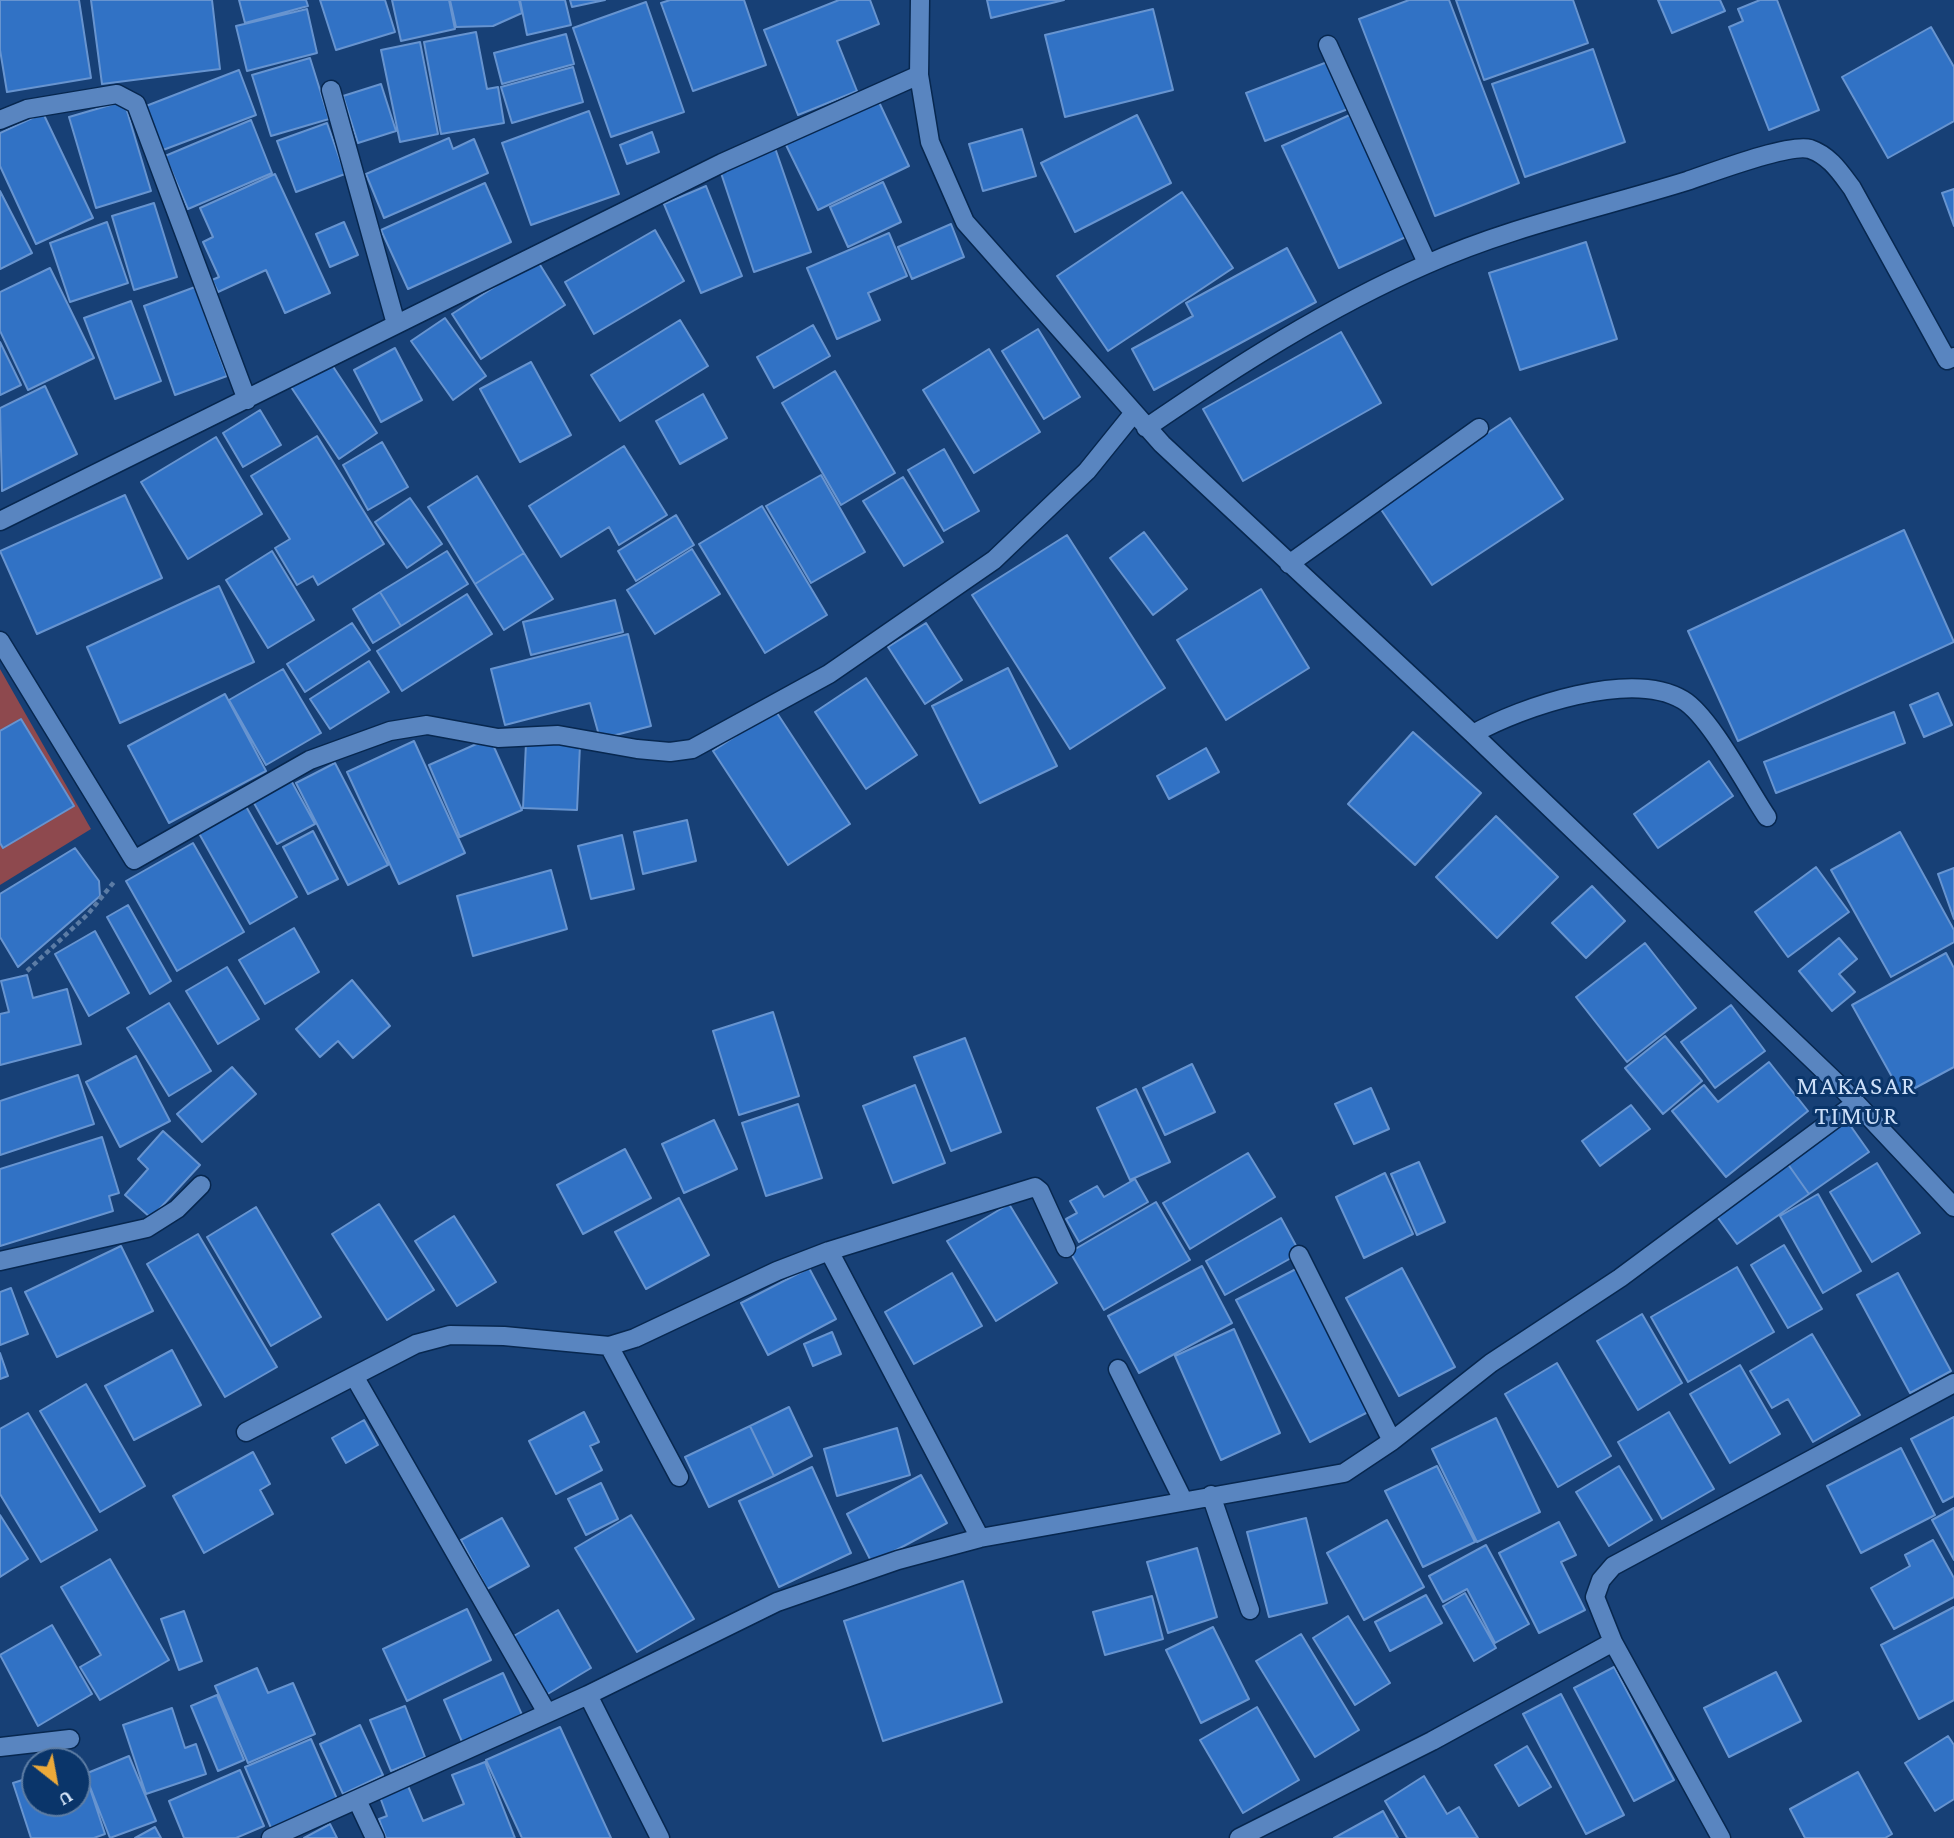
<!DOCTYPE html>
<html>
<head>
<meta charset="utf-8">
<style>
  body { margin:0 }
  #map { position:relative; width:1954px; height:1838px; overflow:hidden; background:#174076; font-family:"Crimson Pro",serif }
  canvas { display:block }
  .north { position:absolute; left:21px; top:1747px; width:70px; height:70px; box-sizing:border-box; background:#0a356a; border:2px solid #5d7da4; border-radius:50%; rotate:149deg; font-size:19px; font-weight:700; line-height:28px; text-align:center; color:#d9e8fb }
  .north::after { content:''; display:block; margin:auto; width:24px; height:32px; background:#eba93a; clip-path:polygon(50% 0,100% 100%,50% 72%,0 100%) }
</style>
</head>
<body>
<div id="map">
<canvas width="1954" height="1838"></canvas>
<div class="north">U</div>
</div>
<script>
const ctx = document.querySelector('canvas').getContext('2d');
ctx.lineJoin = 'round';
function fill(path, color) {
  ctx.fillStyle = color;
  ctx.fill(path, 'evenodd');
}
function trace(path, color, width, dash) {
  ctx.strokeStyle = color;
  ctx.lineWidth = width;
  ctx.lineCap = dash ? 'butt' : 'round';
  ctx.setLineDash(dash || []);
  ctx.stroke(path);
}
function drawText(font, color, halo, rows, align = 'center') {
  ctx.font = font + ' "Crimson Pro",serif';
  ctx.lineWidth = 6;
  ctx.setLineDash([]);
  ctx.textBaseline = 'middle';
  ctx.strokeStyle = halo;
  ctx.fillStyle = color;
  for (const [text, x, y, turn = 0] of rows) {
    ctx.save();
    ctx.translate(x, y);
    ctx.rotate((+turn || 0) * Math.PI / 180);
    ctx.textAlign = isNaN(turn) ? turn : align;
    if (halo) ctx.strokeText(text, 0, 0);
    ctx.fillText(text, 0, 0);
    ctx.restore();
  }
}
const green = new Path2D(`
  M0 669 91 829 0 885Z`);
const building = new Path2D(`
  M0 0H79L91 78 7 92 0 50Z
  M91 0H212L220 69 102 84Z
  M239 0H306L308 6 245 23Z
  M320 0H385L395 32 336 50Z
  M392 0H449L455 29 401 41Z
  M450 0H519L522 13 493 26 456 27Z
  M520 0H565L571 25 527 35Z
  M570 0H605L572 7Z
  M670 0H744L766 65 693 91 661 3Z
  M839 0H870L879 24 837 41 857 91 798 115 764 30Z
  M987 0H1064L991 18Z
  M1409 0H1449L1519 183 1435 216 1359 19Z
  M1456 0H1573L1588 43 1484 80Z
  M1658 0H1720L1725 11 1672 33Z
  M1760 0H1777L1819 110 1769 130 1729 27 1743 21 1738 9Z
  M646 2 684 112 611 137 573 28Z
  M307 9 317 53 247 71 236 26Z
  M1153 9 1173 90 1065 117 1045 35Z
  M1931 27 1954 67V121L1888 158 1842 77Z
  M476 32 487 89 498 87 504 123 441 134 424 42Z
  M566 34 574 64 502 84 494 53Z
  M420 42 438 134 400 142 381 50Z
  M1593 49 1625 142 1525 177 1492 84Z
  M310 58 329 119 271 136 252 75Z
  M1330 61 1348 109 1265 141 1246 93Z
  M573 67 583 102 512 123 501 87Z
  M239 70 256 115 163 150 146 106Z
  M381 84 396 131 358 143 343 96Z
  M878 100 909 166 818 210 785 143Z
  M124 101 151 191 96 208 69 117Z
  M589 111 619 194 531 225 502 143Z
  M43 113 93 218 36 244 0 166V133Z
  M1354 113 1410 235 1339 268 1282 146Z
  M1137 115 1171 183 1075 232 1041 163Z
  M251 120 272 173 188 209 165 156Z
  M327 123 345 174 296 192 277 141Z
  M1022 129 1036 176 983 191 969 144Z
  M652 132 659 152 627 164 620 145Z
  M449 138 453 149 474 139 488 173 384 218 366 174Z
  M775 148 811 252 754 272 719 167Z
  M275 174 330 293 285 313 266 270 218 292 212 280 219 277 203 242 213 237 200 208Z
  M883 182 901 222 848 247 830 207Z
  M485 183 511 242 408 289 381 230Z
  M706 186 742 276 701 293 664 204Z
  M1954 189V226L1942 193Z
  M0 191 32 253 0 269Z
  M1182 192 1233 268 1108 351 1057 276Z
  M154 203 177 277 134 290 112 216Z
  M107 222 128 283 70 302 50 243Z
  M344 222 358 255 330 267 316 234Z
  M951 224 964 257 912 279 898 247Z
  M655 230 684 281 594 334 565 282Z
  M889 233 907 276 868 293 880 320 837 339 807 268Z
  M1586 242 1617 339 1520 370 1489 273Z
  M1287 248 1316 302 1154 390 1132 349 1193 316 1186 303Z
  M537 260 565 305 481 359 452 314Z
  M50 268 94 358 28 390 0 331V292Z
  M195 287 227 376 175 395 144 306Z
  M131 301 161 381 115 399 84 318Z
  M445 318 486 376 453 400 411 341Z
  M680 320 708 366 620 421 591 375Z
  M813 325 830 356 774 388 757 357Z
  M1038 329 1080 397 1044 419 1002 351Z
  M1341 332 1381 403 1243 481 1203 409Z
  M0 342 21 385 0 395Z
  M395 348 422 400 381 422 354 370Z
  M989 349 1040 432 974 473 923 390Z
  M328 359 377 433 339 459 289 384Z
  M531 362 571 435 520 462 480 389Z
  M835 371 895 473 841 505 782 403Z
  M45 386 77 454 2 491 0 408Z
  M703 394 727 438 680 464 656 421Z
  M260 410 281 445 243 467 223 433Z
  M1510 418 1563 499 1432 585 1378 505Z
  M317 436 384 544 318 585 313 576 297 585 275 548 290 539 251 476Z
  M216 437 262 514 188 559 141 482Z
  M382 442 408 487 368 510 343 465Z
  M624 446 667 515 619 545 609 527 561 557 529 506Z
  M944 449 979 511 944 531 908 470Z
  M821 475 865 552 811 583 766 506Z
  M477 476 524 553 475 584 428 507Z
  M903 477 943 542 904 566 863 501Z
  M125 495 162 578 37 634 0 551Z
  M410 498 442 544 407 568 375 522Z
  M762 506 827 615 765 653 699 544Z
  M676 515 694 545 636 581 618 551Z
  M1904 530 1954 642 1738 741 1688 631Z
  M1144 532 1187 589 1153 615 1110 558Z
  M1067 535 1165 688 1070 749 972 595Z
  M692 549 720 594 655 634 627 590Z
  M272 551 314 620 268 648 226 580Z
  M447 551 468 584 401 626 380 592Z
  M524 553 553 599 504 630 475 584Z
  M219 586 254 662 120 723 87 647Z
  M1261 589 1309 668 1226 720 1177 640Z
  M380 592 401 626 373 643 353 609Z
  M467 594 492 634 402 691 377 651Z
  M615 600 623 632 531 655 523 622Z
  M352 623 370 650 305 692 287 664Z
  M926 623 962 680 925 704 888 647Z
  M628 634 651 726 600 739 590 703 505 725 491 669Z
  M369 661 389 692 330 729 310 699Z
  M1008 668 1057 766 980 803 932 706Z
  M283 669 321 733 266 765 229 700Z
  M866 678 917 755 866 789 815 712Z
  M1938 693 1952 725 1924 737 1910 705Z
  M225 694 266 771 169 823 128 746Z
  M775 710 850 824 788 865 713 751Z
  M1894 712 1905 743 1776 793 1764 762Z
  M21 719 74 806 3 848 0 843V731Z
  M1413 732 1481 793 1415 865 1348 804Z
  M490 738 522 810 460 837 429 765Z
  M414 741 465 853 399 884 347 772Z
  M526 743 580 745 577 810 523 808Z
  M1206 748 1219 772 1169 799 1157 776Z
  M1709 761 1733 796 1658 848 1634 814Z
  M335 763 388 865 348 885 296 783Z
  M288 775 315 824 277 844 250 796Z
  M243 801 297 897 250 924 196 828Z
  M1496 816 1558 877 1497 938 1436 877Z
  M687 820 696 861 643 874 634 832Z
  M313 831 338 879 308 894 283 847Z
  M1900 832 1954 930V942L1891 977 1831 870Z
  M622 835 634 889 591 899 578 846Z
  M193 843 244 932 177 971 126 881Z
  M75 848 99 881 100 896 18 967 0 937V894Z
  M1816 867 1849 912 1788 957 1755 912Z
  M1954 868V919L1938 874Z
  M551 870 567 929 473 956 457 896Z
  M1592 886 1625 921 1586 958 1552 923Z
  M128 905 171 981 150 994 107 917Z
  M294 928 319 972 265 1004 239 960Z
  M95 931 129 993 89 1016 55 954Z
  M1839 938 1857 959 1839 974 1855 992 1832 1011 1799 971Z
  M1645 943 1696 1008 1627 1062 1576 997Z
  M1946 953 1954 968V1067L1902 1095 1852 1005Z
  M227 967 259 1019 218 1044 186 991Z
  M27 975 33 998 67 989 81 1044 0 1065V1014L9 1012 1 981Z
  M352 980 390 1026 353 1058 338 1041 320 1057 296 1029Z
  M169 1003 211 1071 169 1096 127 1028Z
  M1731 1005 1765 1051 1715 1088 1681 1042Z
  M773 1012 799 1096 739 1115 713 1031Z
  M1665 1036 1702 1081 1663 1114 1625 1068Z
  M965 1038 1001 1132 951 1151 914 1057Z
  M136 1056 170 1121 120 1147 86 1082Z
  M1769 1062 1808 1111 1726 1177 1672 1111 1704 1085 1718 1102Z
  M1192 1064 1215 1112 1165 1135 1143 1088Z
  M232 1067 256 1094 202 1142 177 1114Z
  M78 1075 94 1124 0 1155V1101Z
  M915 1085 945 1163 893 1183 863 1106Z
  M1371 1088 1389 1129 1354 1144 1335 1104Z
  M1136 1089 1170 1162 1130 1180 1097 1108Z
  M798 1104 822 1178 766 1196 742 1123Z
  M1631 1105 1650 1129 1600 1166 1582 1141Z
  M1845 1118 1869 1152 1809 1194 1785 1160Z
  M714 1120 737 1169 684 1193 662 1144Z
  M163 1131 200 1165 151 1218 125 1195 148 1169 138 1159Z
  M102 1137 119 1193 109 1196 113 1211 0 1246V1169Z
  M625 1149 651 1198 583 1234 557 1185Z
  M1248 1153 1275 1197 1190 1249 1163 1203Z
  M1785 1160 1809 1194 1737 1244 1713 1211Z
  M1419 1162 1445 1222 1417 1235 1391 1174Z
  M1877 1163 1920 1233 1872 1262 1830 1192Z
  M1385 1173 1413 1234 1364 1258 1336 1197Z
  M1135 1179 1148 1202 1079 1242 1066 1219 1077 1213 1070 1201 1097 1186 1104 1197Z
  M1818 1194 1861 1271 1823 1293 1780 1216Z
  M679 1198 709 1255 646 1289 615 1232Z
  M1156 1202 1190 1260 1104 1310 1070 1252Z
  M379 1204 434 1290 387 1320 332 1234Z
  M1009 1204 1057 1283 996 1321 947 1241Z
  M256 1207 321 1317 271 1346 207 1237Z
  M454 1216 496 1282 457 1306 415 1241Z
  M1281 1218 1300 1253 1225 1295 1206 1261Z
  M198 1234 277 1367 225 1397 147 1264Z
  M1784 1245 1822 1309 1788 1328 1751 1265Z
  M121 1246 153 1311 57 1357 25 1292Z
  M1202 1266 1232 1323 1139 1373 1108 1316Z
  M1737 1267 1774 1332 1688 1382 1651 1317Z
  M809 1268 836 1319 768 1355 741 1303Z
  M1402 1268 1455 1367 1399 1396 1346 1298Z
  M1296 1269 1370 1411 1310 1442 1236 1300Z
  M952 1273 982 1326 914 1364 885 1312Z
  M1898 1273 1951 1371 1910 1393 1857 1295Z
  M11 1288 28 1334 0 1345V1292Z
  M1642 1314 1682 1383 1638 1410 1597 1341Z
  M1234 1329 1280 1433 1221 1460 1175 1356Z
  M832 1332 841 1354 813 1366 804 1344Z
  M1812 1334 1860 1415 1813 1442 1788 1399 1772 1408 1750 1371Z
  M172 1350 201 1405 134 1440 105 1386Z
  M0 1353 8 1376 0 1379Z
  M1557 1363 1611 1456 1558 1487 1505 1394Z
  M1740 1365 1780 1434 1730 1463 1690 1394Z
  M86 1384 145 1486 100 1512 40 1411Z
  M789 1407 812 1456 774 1476 750 1426Z
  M584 1412 599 1442 590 1446 602 1470 556 1494 529 1441Z
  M1669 1412 1714 1489 1662 1519 1618 1442Z
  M28 1413 97 1530 41 1562 0 1494V1429Z
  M1954 1417V1496L1943 1502 1911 1439Z
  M1496 1418 1540 1512 1477 1542 1432 1449Z
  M364 1420 378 1445 346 1463 332 1438Z
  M750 1426 774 1476 709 1507 685 1457Z
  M897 1428 910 1475 837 1496 824 1449Z
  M1901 1448 1935 1515 1861 1553 1827 1486Z
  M253 1452 270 1484 260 1490 273 1514 204 1553 173 1496Z
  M1437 1466 1475 1542 1423 1567 1385 1491Z
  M1619 1466 1652 1520 1609 1546 1576 1492Z
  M812 1467 851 1553 779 1587 739 1501Z
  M921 1475 947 1523 872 1563 847 1514Z
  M601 1483 618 1519 586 1535 568 1499Z
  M1954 1508V1560L1932 1520Z
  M0 1515 28 1559 0 1577Z
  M631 1515 694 1619 637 1652 575 1548Z
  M502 1518 529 1566 487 1589 461 1540Z
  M1306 1518 1327 1603 1269 1617 1247 1532Z
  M1387 1520 1424 1587 1364 1620 1327 1553Z
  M1559 1522 1576 1555 1561 1562 1585 1610 1539 1633 1499 1553Z
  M1933 1540 1954 1578V1597L1894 1629 1871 1588 1910 1566 1905 1555Z
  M1486 1545 1529 1624 1495 1643 1467 1589 1443 1602 1429 1576Z
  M1197 1548 1217 1617 1168 1633 1147 1562Z
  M110 1559 169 1660 100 1700 80 1667 101 1655 61 1587Z
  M963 1581 1002 1702 883 1741 844 1621Z
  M1465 1593 1496 1648 1474 1661 1443 1606Z
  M1426 1595 1442 1623 1390 1651 1375 1622Z
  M1152 1596 1163 1639 1105 1655 1093 1612Z
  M1954 1607V1700L1919 1719 1881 1645Z
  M467 1609 491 1660 407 1701 383 1649Z
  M558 1610 591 1668 546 1695 512 1637Z
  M184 1611 202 1661 179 1670 161 1619Z
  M1348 1616 1390 1683 1355 1705 1313 1638Z
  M52 1625 92 1694 38 1726 0 1655Z
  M1213 1627 1249 1699 1201 1723 1166 1650Z
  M1301 1634 1359 1730 1315 1757 1256 1661Z
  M1614 1667 1674 1780 1634 1801 1574 1688Z
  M257 1668 268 1693 293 1683 315 1734 248 1763 215 1686Z
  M1776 1672 1801 1721 1729 1757 1704 1708Z
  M503 1673 523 1717 463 1744 444 1700Z
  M1561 1694 1624 1815 1586 1834 1523 1714Z
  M217 1695 244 1760 218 1771 191 1706Z
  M405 1706 425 1757 391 1771 370 1720Z
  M1257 1707 1299 1780 1243 1813 1200 1740Z
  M172 1708 185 1748 196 1744 206 1774 146 1794 123 1725Z
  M360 1725 383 1775 343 1794 320 1744Z
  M560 1727 611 1838H522L486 1760Z
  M1948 1736 1954 1745V1799L1935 1811 1905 1763Z
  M311 1739 337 1799 271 1828 245 1767Z
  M1527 1746 1551 1787 1519 1806 1495 1765Z
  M129 1756 156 1821 110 1838 85 1774Z
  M81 1761 105 1834 94 1838H31L13 1783 35 1776V1803H77V1762Z
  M485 1762 515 1838H386L379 1819 387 1816 380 1797 408 1786 423 1821 464 1804 452 1775Z
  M240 1770 264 1826 236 1838H184L169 1801Z
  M1858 1772 1892 1834 1885 1838H1805L1790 1809Z
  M1424 1776 1447 1814 1459 1807 1478 1838H1407L1385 1801Z
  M1383 1811 1398 1838H1334Z
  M330 1824 337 1838H304Z
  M155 1827 161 1838H135Z`);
const path = new Path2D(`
  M27 971 88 914 114 882`);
const minor = new Path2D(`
  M920 0 919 75 930 142 965 222 1162 444 1473 734 1840 1086 1954 1207
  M1328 45 1427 263
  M331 90 396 324
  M0 120 27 109 117 94 136 104 247 400
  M1146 428C1235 367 1327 308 1425 265 1509 227 1600 208 1687 181 1711 173 1789 143 1810 149 1830 156 1840 172 1852 188L1947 360 1954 357
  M0 521 722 163 919 75
  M1289 564 1479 428
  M0 641 134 860 310 760 390 731 427 725 498 738 558 735 637 749 670 752 692 749 829 674 994 560 1087 471 1133 414
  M1473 734C1521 707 1631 669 1683 700 1710 716 1748 789 1767 817
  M829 1251 1035 1187 1040 1191 1066 1248
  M1299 1255 1392 1441
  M0 1261 147 1228 177 1209 201 1185
  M609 1346 679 1477
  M1118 1369 1183 1500
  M246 1432 354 1376
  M1211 1495 1250 1610
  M588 1695 660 1838
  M546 1711 354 1376 416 1344 450 1335 504 1336 609 1346 635 1338 777 1271 829 1251 980 1538
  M0 1747 70 1739
  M357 1800 375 1838
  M271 1838 588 1695 777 1602 898 1560 980 1538 1344 1473 1392 1441 1491 1363 1620 1278 1856 1103
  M1239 1838 1432 1741 1613 1642
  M1721 1838 1613 1642 1595 1597 1601 1580 1613 1566 1954 1383`);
const quarterNames = [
  ["MAKASAR",1857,1086],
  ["TIMUR",1857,1116]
];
fill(green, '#8e494e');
fill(building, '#3172c5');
trace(building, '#6794d0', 2);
trace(minor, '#07274f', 21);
trace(path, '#5c7ca5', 4.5, [5, 3.5]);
trace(minor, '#5985c0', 18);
ctx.letterSpacing = '2px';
drawText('26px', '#ccdff9', '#0a356a', quarterNames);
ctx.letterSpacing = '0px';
</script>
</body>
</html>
